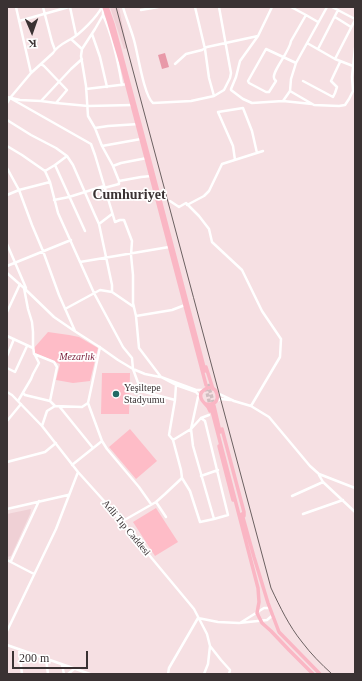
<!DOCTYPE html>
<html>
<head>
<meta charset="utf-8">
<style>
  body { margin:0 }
  #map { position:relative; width:362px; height:681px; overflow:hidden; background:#f6e0e3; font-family:"Times New Roman",serif }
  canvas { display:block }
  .frame { position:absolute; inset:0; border:8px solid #3a3233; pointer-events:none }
  .north { position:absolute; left:12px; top:12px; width:40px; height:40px; -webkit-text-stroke:3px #fff; paint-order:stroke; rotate:178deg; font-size:11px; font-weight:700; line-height:16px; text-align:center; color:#3a3233 }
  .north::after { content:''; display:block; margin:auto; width:14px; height:18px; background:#3a3233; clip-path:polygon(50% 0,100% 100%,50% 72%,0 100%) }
  .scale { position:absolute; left:12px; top:651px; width:76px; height:18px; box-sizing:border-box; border:2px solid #3a3233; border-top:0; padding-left:5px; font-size:12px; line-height:14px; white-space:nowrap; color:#3a3233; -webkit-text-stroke:3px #fff; paint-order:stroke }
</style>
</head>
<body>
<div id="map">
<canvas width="362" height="681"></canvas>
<div class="frame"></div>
<div class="north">K</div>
<div class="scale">200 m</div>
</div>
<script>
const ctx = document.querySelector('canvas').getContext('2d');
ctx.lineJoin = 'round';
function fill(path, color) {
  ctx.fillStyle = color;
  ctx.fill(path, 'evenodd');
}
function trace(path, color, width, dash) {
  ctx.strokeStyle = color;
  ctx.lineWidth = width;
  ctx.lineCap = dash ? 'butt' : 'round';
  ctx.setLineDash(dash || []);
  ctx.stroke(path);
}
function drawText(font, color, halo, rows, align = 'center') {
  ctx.font = font + ' "Times New Roman",serif';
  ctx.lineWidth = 3.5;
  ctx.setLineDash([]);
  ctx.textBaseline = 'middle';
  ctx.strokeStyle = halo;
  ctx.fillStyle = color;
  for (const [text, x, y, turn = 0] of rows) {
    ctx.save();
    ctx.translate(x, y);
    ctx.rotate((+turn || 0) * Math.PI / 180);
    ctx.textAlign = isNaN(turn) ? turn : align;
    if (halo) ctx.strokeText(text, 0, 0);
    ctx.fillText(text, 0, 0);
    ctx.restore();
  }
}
const built = new Path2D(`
  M110 7H119L127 48 124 49Z
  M31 509 30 514 11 556 7 557V514Z`);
const green = new Path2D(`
  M48 332 69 335 79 337 98 348 90 381 73 383 56 380 60 364 35 353 34 348Z
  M102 373H130L129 414H101Z
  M130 429 157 461 136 479 109 447Z
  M156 508 178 542 155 556 133 522Z`);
const water = new Path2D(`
  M165 53 169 67 162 69 158 55Z`);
const majorTunnel = new Path2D(`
  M208 384 214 405
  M206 388 210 405`);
const minor = new Path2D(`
  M43 7 52 42 55 50
  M70 7 76 35
  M123 7C126 18 131 29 134 40 138 54 144 96 153 103L191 101 214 96 209 78 205 49 195 7
  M272 7 258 36 240 61 236 77 231 89V90L243 99 252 103 283 101 290 91 291 79 296 63 327 7
  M291 7 306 15
  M332 7 355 19
  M103 8V15L95 29 82 49 81 56 86 86 88 116 95 128 102 146 113 166 119 181 141 177 151 176
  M141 10 158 7
  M103 15C113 37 118 61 122 85
  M335 17 351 27
  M19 21 69 7
  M92 34 100 57 107 87
  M71 39 82 49
  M307 43 335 59 355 20
  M318 49 338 10
  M335 59 353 66
  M296 63 266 49 248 81 249 83 266 92H269L276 81C275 80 274 79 274 78 272 71 290 51 291 41L306 15 318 22
  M41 64 44 66 67 90 56 103 88 106 133 105
  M175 64 186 54 202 50 207 47 258 36
  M31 73 53 53C57 46 64 43 71 39 80 34 97 17 102 7
  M303 81 333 97 335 93 337 87 331 81 340 62
  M86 89 128 84
  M290 91 314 105 339 106 345 105 349 99 353 91 352 77 355 48
  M214 96 224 90 230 78 231 73 219 7
  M7 97 20 100 41 101
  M10 98 91 144 95 155 115 222 120 220H124L132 241 131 255 133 275V303L136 316 139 348 161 377
  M283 101 312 104
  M7 103 10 98 31 73 16 7
  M56 103 41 101 71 69 82 59
  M7 120 31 135 56 148 67 156 73 165 94 213 99 224 112 285V292
  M95 128 108 126 139 124
  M7 146 22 155 45 171 50 182 58 213 94 293 123 347 132 358 133 369 141 391 175 400
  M102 146 141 139
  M235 160 233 146 218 112 243 108 252 131 257 153
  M55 165 85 231
  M113 166 121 163 147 158
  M7 168 19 190 32 225 43 251 59 295 75 331
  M45 171 55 165 67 156
  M104 188 119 184V181
  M7 195 19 190 50 182
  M54 200 69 197 104 186
  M170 201 179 207 186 203 199 216 209 229 212 242 242 270 262 311 281 339 280 357 251 406
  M187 205 204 196 209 191 222 164 263 151
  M99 224 112 214
  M7 244 26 288
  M80 262 169 247
  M7 266 71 240
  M7 273 24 288 54 317 73 330 101 348 118 360 133 369 145 374 160 377
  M24 288 28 309 32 322 33 332V346L34 354 54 362 57 367 50 401
  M65 309 100 290 112 292 134 307
  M7 312 20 284
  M136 316 172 310 185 305
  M7 336 33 348
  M7 356 14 339
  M7 368 15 372 27 346
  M7 392 12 395 42 426 78 472 105 502 194 609 207 634 210 646 221 660 230 670 229 674
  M23 393 25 395 50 401 55 406 82 407 88 403 100 347
  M217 393 234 401 251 406 269 417 310 466 319 474 355 488
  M201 398 196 392 176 385 161 377 196 390H203
  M18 401 31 379 33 374 39 363 35 355
  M216 401 221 399 230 400
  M88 403 102 441 107 449 139 487 151 504
  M59 406 93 448
  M201 418 209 415
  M7 421 21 404
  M42 426 47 411 55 406
  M191 429 193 446 214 519 200 522 190 491 182 478 181 470 173 440Z
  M191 429 201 418 205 421 228 515 214 519
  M191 429 198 397
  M173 440 169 435 175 400 176 385
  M7 462 45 452 56 443
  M72 465 102 441
  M319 475 323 482 355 512
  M201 476 218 470
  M292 496 323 482
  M156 502 166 517
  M7 509 68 495
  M303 514 343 500
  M121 522 156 502 165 494 182 478
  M7 560 34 574
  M11 561 39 501
  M240 623 264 608H270
  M7 631 56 529 78 472
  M7 645 90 674
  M19 649 22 674
  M46 659 48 674
  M62 665 64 674
  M68 674 74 669
  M168 674 169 668 198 618 218 622 239 623 267 620 273 615
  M204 674 208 664 210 646`);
const major = new Path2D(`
  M104 7 107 16 121 63 206 385
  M107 7 113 24 149 158 205 371
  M206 367 213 389
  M206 404C226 407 216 379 204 390 201 392 200 395 201 398 202 403 208 404 210 411
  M214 406 220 432
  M211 407 258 588 259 602 257 613 262 623 271 631 289 650 313 674
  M222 429 244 512V516
  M219 446 233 500
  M242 514 254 557 268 603 279 632 320 674`);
const rail = new Path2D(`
  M116 7 271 588C280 607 289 626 302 642 311 654 321 664 332 674`);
const markers = [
  [116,394,4,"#206a64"]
];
const parkNames = [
  ["Mezarlık",77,357]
];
const poiNames = [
  ["Yeşiltepe",124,388],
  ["Stadyumu",124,400]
];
const streetNames = [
  ["Adli Tıp Caddesi",126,528,50]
];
const districtNames = [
  ["Cumhuriyet",129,195]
];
fill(built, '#efd0d5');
fill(green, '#febcc7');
fill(water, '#e899a8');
trace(majorTunnel, '#d0bdc0', 3.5, [3.5, 2]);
trace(minor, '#fff', 2.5);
trace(major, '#fab6c4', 3.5);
trace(rail, '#6b6061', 1);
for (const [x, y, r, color] of markers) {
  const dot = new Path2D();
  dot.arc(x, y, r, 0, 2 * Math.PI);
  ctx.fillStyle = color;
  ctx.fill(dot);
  trace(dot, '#fff', 1.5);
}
drawText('italic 10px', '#7a1f3a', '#fff', parkNames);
drawText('10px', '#3a3233', '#fff', poiNames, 'left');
drawText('10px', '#3a3233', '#fff', streetNames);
drawText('bold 14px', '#3a3233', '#fff', districtNames);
</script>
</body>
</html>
